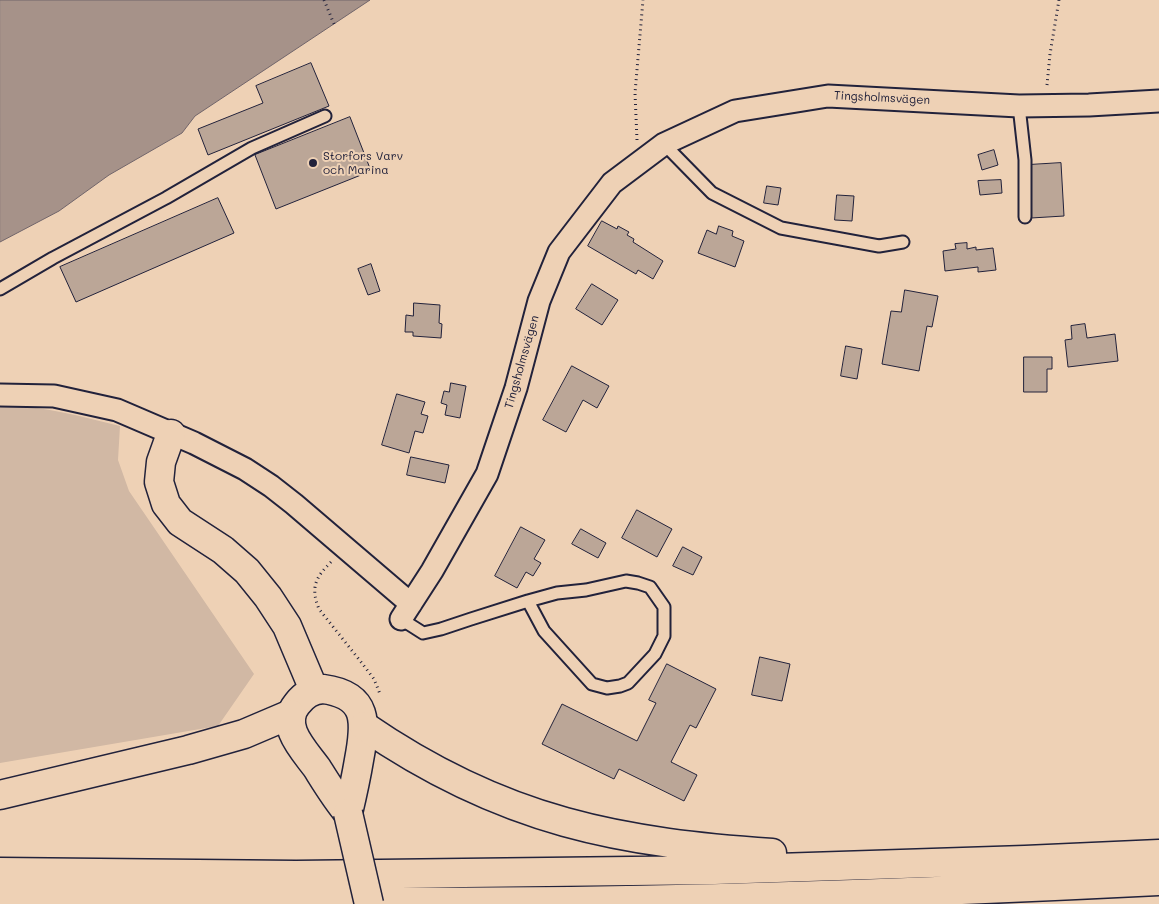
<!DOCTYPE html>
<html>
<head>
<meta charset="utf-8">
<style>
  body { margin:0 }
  canvas { display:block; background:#eed1b5 }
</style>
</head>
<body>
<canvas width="1159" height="904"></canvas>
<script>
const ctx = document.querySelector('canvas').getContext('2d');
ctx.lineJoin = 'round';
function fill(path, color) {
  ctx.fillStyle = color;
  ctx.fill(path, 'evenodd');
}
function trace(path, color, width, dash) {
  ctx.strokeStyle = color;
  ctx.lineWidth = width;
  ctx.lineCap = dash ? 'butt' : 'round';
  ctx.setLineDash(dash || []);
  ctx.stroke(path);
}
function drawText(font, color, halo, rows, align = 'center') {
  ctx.font = font + ' Mali,sans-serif';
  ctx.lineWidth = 4;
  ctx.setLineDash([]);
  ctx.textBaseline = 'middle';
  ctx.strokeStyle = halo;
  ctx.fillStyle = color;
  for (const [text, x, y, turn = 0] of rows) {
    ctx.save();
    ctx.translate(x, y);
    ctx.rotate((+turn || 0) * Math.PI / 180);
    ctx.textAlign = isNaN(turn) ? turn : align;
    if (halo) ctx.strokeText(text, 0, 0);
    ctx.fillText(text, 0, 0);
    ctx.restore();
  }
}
const green = new Path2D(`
  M0 406C41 405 80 416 120 426L118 460 129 491 254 674 218 726 0 763Z`);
const water = new Path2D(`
  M0 0H370L195 116 182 133 109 175 59 211 0 242Z`);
const building = new Path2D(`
  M311 63 329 106 208 155 198 129 263 103 256 86Z
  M350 117 371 171 276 209 255 155Z
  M994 150 998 165 982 170 978 155Z
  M1061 163 1064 216 1031 218 1028 165Z
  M1001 180 1002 193 980 195 978 181Z
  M767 186 781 188 778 205 764 203Z
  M837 195 854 196 852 221 835 220Z
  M218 198 234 233 76 302 60 267Z
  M602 221 617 229 618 226 629 232 627 235 634 239 633 242 663 261 653 279 638 270 636 274 588 246Z
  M719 226 733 231 732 236 744 241 735 267 698 253 707 230 716 234Z
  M967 243V249L976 247V250L993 248 996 270 978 272V267L945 271 943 251 956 249 955 244Z
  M371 264 380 291 368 295 358 269Z
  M592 284 618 300 602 325 576 309Z
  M905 290 938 296 932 327 927 326 919 371 882 364 891 311 901 312Z
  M414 303 440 305 439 323 442 324 441 338 413 336V332H405L406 315 413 316Z
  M1085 324 1087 338 1115 334 1118 361 1068 367 1065 340 1072 339 1071 326Z
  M846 346 862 349 857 379 841 376Z
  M1024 357H1052V369H1047V392H1024Z
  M572 366 609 386 597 408 583 400 566 432 543 420Z
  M451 383 466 386 460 418 445 415 447 405 441 403 444 391 449 392Z
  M397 394 425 402 421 414 428 416 423 433 415 431 409 453 382 445Z
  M411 457 449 465 445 483 407 475Z
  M637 510 672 529 657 557 622 538Z
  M521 527 545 540 534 559 541 563 533 576 526 572 517 588 495 576Z
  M581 529 606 543 598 558 572 544Z
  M683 547 702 557 693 575 673 566Z
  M760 657 790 664 782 701 752 695Z
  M667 664 716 689 696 728 690 725 671 762 697 775 684 801 619 769 614 779 542 744 562 704 637 741 656 703 649 700Z`);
const path = new Path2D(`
  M324 0 334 24
  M1047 85 1050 54 1059 0
  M637 140 635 93 643 0
  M331 562C316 577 310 587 319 609L361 662 374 679 380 694`);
const service = new Path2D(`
  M1019 106 1025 160V217
  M664 144 712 193 781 228 879 246 903 242
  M0 289 53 258 166 198 252 148 325 116
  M401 619 423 633 441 629 471 619 528 601 557 593 586 590 626 581 638 583 650 587 664 607V636L655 654 628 683 620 686 607 688 592 684 544 631 528 601`);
const minor = new Path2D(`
  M0 395 54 396 117 410 194 443 245 469 271 486 294 504 411 604
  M401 619 432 571 487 474 516 388 539 301 559 252 612 183 664 144 735 111 828 96 1019 106 1089 105 1159 101`);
const tertiary = new Path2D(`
  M171 434 161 462 159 482 166 504 180 522 223 550 247 571 268 597 287 626 314 690
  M323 689C369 695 366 723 359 760 356 778 352 796 348 813 336 799 327 784 317 768 304 750 279 726 297 704 304 695 311 690 323 689Z`);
const trunk = new Path2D(`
  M364 726C425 768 493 802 565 822 633 841 702 848 772 853
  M0 795 188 750 244 734 291 714
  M0 872 296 875 715 870 1025 860 1159 854
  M0 898C190 901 381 903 571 901 767 898 963 891 1159 881`);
const tertiaryBridge = new Path2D(`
  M348 813 369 904`);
const markers = [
  [313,163,5,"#22223b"]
];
const streetNames = [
  ["Tingsholmsvägen",882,98,3],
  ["Tingsholmsvägen",522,362,-74]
];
const poiNames = [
  ["Storfors Varv",323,156],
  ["och Marina",323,170]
];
fill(green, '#d1b8a4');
fill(water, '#a69289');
trace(water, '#71656a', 1);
fill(building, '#bba697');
trace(building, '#22223b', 1);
trace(service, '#22223b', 15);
trace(minor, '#22223b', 25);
trace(tertiary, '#22223b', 31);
trace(trunk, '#22223b', 31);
trace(path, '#22223b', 3, [1, 4]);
trace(service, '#eed1b5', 11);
trace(minor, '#eed1b5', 21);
trace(tertiary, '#eed1b5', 28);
trace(trunk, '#eed1b5', 28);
trace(tertiaryBridge, '#22223b', 31, []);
trace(tertiaryBridge, '#eed1b5', 28);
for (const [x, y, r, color] of markers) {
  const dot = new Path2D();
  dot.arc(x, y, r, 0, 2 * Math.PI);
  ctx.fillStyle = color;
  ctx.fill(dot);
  trace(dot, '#eed1b5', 2);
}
drawText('12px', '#22223b', '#eed1b5', streetNames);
drawText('12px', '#22223b', '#eed1b5', poiNames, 'left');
</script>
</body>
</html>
